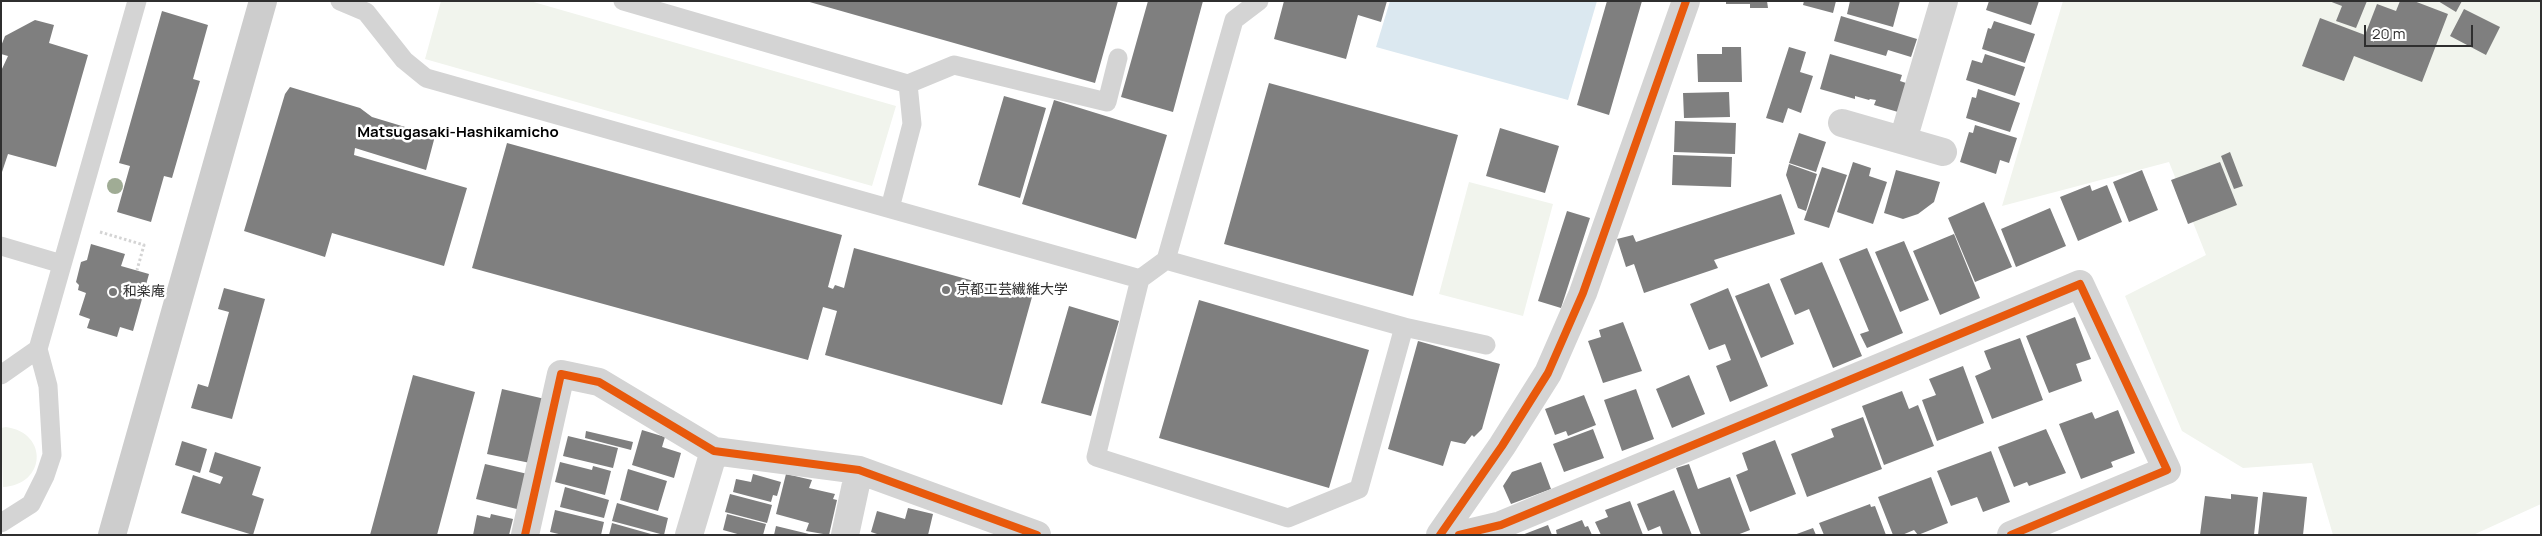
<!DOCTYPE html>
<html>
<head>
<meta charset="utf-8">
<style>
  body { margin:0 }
  #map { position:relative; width:2542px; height:536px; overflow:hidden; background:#fff; font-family:Manrope,sans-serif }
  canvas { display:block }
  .frame { position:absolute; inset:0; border:2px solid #2f2f2f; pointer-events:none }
  .scale { position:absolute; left:2364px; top:25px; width:109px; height:22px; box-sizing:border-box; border:2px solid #2f2f2f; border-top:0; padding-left:6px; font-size:15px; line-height:18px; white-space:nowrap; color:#2f2f2f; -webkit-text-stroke:4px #fff; paint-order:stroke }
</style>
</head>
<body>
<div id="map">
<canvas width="2542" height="536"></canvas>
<div class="frame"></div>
<div class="scale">20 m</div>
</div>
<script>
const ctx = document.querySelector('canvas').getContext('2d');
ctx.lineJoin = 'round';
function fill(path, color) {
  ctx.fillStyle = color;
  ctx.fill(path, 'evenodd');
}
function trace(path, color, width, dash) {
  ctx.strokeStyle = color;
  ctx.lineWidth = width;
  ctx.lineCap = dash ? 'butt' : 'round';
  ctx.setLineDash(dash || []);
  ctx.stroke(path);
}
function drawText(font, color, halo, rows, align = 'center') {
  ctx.font = font + ' Manrope,"Noto Sans JP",sans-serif';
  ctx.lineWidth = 5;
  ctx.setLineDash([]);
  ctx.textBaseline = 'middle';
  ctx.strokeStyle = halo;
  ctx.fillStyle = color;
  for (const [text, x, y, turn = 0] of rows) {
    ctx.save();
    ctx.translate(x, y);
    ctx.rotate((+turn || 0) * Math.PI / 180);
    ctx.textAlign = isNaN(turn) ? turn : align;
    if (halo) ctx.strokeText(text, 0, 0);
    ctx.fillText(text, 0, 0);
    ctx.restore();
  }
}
const green = new Path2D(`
  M441 1H530L896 106 872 186 425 59Z
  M2063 1H2541V504L2473 535H2333L2312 463 2243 468 2182 431 2125 296 2206 255 2169 162 2002 206Z
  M1469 182 1553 204 1523 316 1439 294Z
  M6 427C49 433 46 485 3 487L1 428Z`);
const water = new Path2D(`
  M1390 1H1597L1568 100 1376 47Z`);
const building = new Path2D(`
  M806 1H1118L1095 83Z
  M1148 1H1203L1173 112 1121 97Z
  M1284 1H1387L1381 22 1358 15 1346 59 1274 39Z
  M1607 1H1642L1609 115 1577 105Z
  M1726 1H1767L1768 8H1750V4H1726Z
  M1804 1H1836L1833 13 1803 5Z
  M1850 1H1900L1893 27 1847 14Z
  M1989 1H2039L2031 25 1986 10Z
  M2329 1H2367L2356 28 2336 21 2342 6Z
  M2400 1H2414L2448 14 2422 82 2354 56 2344 81 2302 66 2320 18 2365 35 2377 4 2396 11Z
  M2438 1H2462L2456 12Z
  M2464 9 2500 27 2486 55 2450 36Z
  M162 11 208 25 193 79 200 81 172 178 164 176 151 222 117 212 130 166 119 163Z
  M1841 16 1917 39 1911 57 1888 50 1886 56 1834 41Z
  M35 20 54 25 49 43 88 55 56 167 8 154 1 175V71L8 56 1 54V46L5 36Z
  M1994 21 2035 34 2025 63 1982 49 1988 28 1991 29Z
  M1722 47H1741L1742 82H1698L1697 54H1722Z
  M1789 47 1806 52 1800 72 1813 76 1801 113 1788 108 1783 123 1766 118Z
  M1830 54 1902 75 1900 81 1906 83 1898 112 1874 105 1876 100 1870 99 1869 100 1855 96V99L1820 89Z
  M1985 54 2025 67 2015 96 1966 80 1972 60 1982 63Z
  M1269 83 1458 135 1413 296 1224 244Z
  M290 87 360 108 372 117 435 136 426 170 355 148 354 155 467 188 444 266 332 233 325 257 244 231 285 94Z
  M1978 89 2020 103 2010 132 1966 118 1972 97 1976 98Z
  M1729 92 1730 117 1684 118 1683 93Z
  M1004 96 1046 108 1020 198 978 185Z
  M1054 100 1167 135 1136 239 1022 204Z
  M1675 121 1736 123 1735 154 1674 152Z
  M1975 125 2017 138 2009 163 2000 160 1996 174 1960 162 1969 132 1973 133Z
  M1500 128 1559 146 1545 193 1486 176Z
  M1799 133 1826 142 1816 172 1789 163Z
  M507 143 842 235 828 287 833 289 835 285 844 288 854 248 1032 297 1002 405 825 355 837 311 823 307 808 360 472 268Z
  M2230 152 2243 186 2234 189 2221 156Z
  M1673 155 1732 157 1731 187 1672 185Z
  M1853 162 1871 168 1869 176 1887 182 1873 224 1837 212Z
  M2220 162 2237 205 2188 224 2171 180Z
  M1789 164 1817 174 1806 211 1798 208 1786 175Z
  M1822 167 1847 175 1829 228 1804 220Z
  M1896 170 1940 182 1934 202 1918 214 1903 219 1884 213Z
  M2142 170 2158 210 2129 222 2113 182Z
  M2090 185 2092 191 2107 185 2122 222 2078 241 2060 197Z
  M1781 194 1795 234 1714 260 1718 268 1644 293 1634 264 1626 267 1617 239 1633 235 1636 242Z
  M1984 202 2012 267 1975 282 1948 218Z
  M2050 208 2066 246 2016 267 2001 229Z
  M1567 211 1590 218 1561 308 1538 301Z
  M1954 234 1980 298 1940 315 1913 251Z
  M1904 241 1929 300 1900 312 1875 252Z
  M91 244 125 254 121 266 149 274 133 331 120 327 117 337 87 328 90 319 79 315 86 293 78 290 79 285 76 282 81 262 87 260Z
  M1867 248 1903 333 1867 348 1860 334 1869 331 1839 259Z
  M1822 262 1862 356 1833 368 1809 309 1795 315 1780 279Z
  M1769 283 1794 344 1761 358 1735 296Z
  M224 288 265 299 232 419 191 408 198 384 208 387 229 312 218 309Z
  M1728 288 1768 386 1730 402 1716 366 1731 360 1725 344 1709 350 1690 304Z
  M1199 300 1369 350 1329 488 1159 438Z
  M1069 306 1119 321 1091 416 1041 403Z
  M2075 317 2091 359 2076 364 2082 381 2049 393 2026 336Z
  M1623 322 1642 371 1603 383 1588 341 1601 337 1599 330Z
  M2020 338 2043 400 1992 419 1975 376 1991 369 1984 351Z
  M1418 341 1500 364 1482 429 1474 437 1472 435 1465 444 1451 441 1443 466 1388 449Z
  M1963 366 1984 423 1937 441 1922 400 1936 395 1929 379Z
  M413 375 475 392 437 535H370Z
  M1689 375 1705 414 1672 428 1656 389Z
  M502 389 545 399 530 463 487 454Z
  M1636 389 1654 439 1622 451 1604 400Z
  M1902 391 1909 409 1918 405 1934 446 1884 465 1862 406Z
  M1584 395 1596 425 1568 436 1566 431 1555 435 1545 409Z
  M2118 410 2135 453 2111 462 2113 467 2081 479 2059 424 2092 412 2095 419Z
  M1863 417 1882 469 1807 497 1791 454 1834 437 1831 429Z
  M1593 429 1604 458 1564 472 1553 444Z
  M2046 429 2066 473 2029 486 2027 482 2014 487 1998 447Z
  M642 430 665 437 662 447 681 453 674 478 632 465Z
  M586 431 633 442 631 450 585 438Z
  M568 436 618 448 613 468 563 456Z
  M1775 440 1796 494 1750 512 1736 475 1748 470 1742 453Z
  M182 441 207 449 200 473 175 465Z
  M1991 451 2010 502 1983 512 1977 497 1951 506 1937 471Z
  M215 452 261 467 252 495 264 499 253 535 181 513 193 475 220 484 223 477 209 472Z
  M560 462 592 470 593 466 611 471 605 495 555 482Z
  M1541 462 1551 489 1511 504 1503 486 1512 472Z
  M485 464 532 475 525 511 476 499Z
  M1689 464 1698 489 1730 477 1750 530 1737 535H1701L1676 468Z
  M628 469 667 481 658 511 620 500Z
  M753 474 781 482 777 496 773 495 771 502 733 492 736 479 751 482Z
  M786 474 812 480 809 488 835 494 833 499 837 500 829 535 806 531 809 523 776 514Z
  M1931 477 1948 523 1918 535 1914 530 1902 535H1893L1878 497Z
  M565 487 609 500 604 518 560 507Z
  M1674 490 1692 535H1663L1660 526 1648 531 1637 504Z
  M2263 492 2307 497 2303 535H2258Z
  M730 494 772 505 767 523 725 512Z
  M2231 494 2258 497 2254 535H2200L2205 496 2231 499Z
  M1630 501 1643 535H1601L1595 522 1608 517 1605 510Z
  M617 503 668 518 664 535 612 521Z
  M1870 504 1871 507 1875 506 1886 535H1824L1819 523Z
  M908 508 933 514 928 535H880L871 532 877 511 905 519Z
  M555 510 604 522 601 535H563L550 532Z
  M491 514 513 519 509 535H473L477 515 490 518Z
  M727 514 766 524 763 535H741L723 530Z
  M1582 520 1585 527 1588 526 1592 535H1557L1556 530Z
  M612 523 651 534 650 535H609Z
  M1548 525 1552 535H1522Z
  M776 526 809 534V535H774Z
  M1813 528 1816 535H1794Z`);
const path = new Path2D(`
  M100 232 144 245 137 270`);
const lane = new Path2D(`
  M340 1 366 12 404 60 426 78 1140 279 1166 260 1234 20 1259 1
  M623 1 908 84 954 65 1107 102 1118 58
  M890 208 912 124 908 84
  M1 246 62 264
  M1166 260 1404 327
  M1140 279 1096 457 1288 518 1359 489 1404 327 1486 345
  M1 375 38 349
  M1 523 31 504 45 476 52 455 48 386 38 349 137 1`);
const street = new Path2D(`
  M1842 123 1943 152
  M1903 140 1944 1
  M525 535 561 374 599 382 714 451 859 470 1037 535
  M689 535 714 451
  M845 535 859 470
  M1440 535 1502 446 1548 373 1583 293 1686 1
  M1459 535 1501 525 2080 284 2167 470 2011 535`);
const secondary = new Path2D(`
  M112 535 263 1`);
const cycleway = new Path2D(`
  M525 535 561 374 599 382 714 451 859 470 1037 535
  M1440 535 1502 446 1548 373 1583 293 1686 1
  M1459 535 1501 525 2080 284 2167 470 2011 535`);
const trees = [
  [115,186]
];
const markers = [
  [946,290,5,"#787878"],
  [113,292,5,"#787878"]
];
const poiNames = [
  ["京都工芸繊維大学",956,290],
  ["和楽庵",123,292]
];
const neighbourhoodNames = [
  ["Matsugasaki-Hashikamicho",458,133]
];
fill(green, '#f1f4ed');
fill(water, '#dbe8f0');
fill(building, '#7f7f7f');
trace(path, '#d4d4d4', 3, [2.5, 2.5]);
trace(lane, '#d4d4d4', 19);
trace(street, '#d4d4d4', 28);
trace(secondary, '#cdcdcd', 28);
trace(cycleway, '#e8590c', 8);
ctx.fillStyle = '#a0ac95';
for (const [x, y] of trees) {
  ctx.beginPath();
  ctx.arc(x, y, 8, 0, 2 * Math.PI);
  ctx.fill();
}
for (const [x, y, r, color] of markers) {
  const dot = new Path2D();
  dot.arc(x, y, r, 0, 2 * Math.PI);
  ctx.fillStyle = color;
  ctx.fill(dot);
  trace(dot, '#fff', 2);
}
drawText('14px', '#2f2f2f', '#fff', poiNames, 'left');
drawText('bold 15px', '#000', '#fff', neighbourhoodNames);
</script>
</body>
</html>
